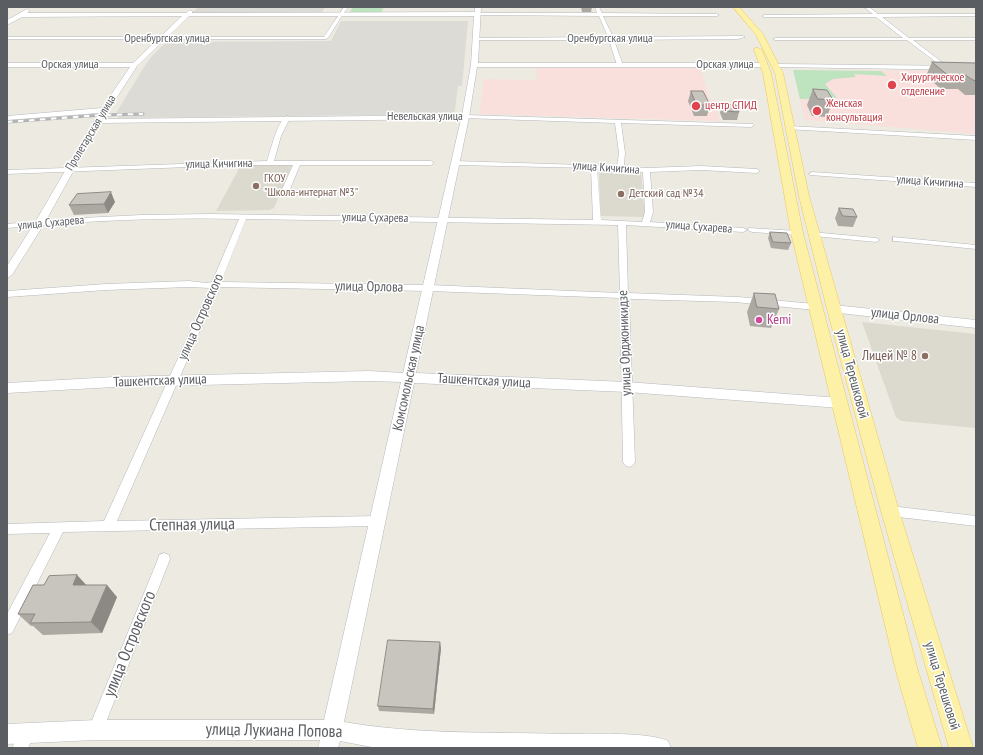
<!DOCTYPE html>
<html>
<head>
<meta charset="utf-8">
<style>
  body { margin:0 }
  #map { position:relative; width:983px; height:755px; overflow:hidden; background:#eceae1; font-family:"PT Sans Narrow",sans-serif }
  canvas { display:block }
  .frame { position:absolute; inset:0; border:8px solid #5a5d61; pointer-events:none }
</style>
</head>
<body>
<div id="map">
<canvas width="983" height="755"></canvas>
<div class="frame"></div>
</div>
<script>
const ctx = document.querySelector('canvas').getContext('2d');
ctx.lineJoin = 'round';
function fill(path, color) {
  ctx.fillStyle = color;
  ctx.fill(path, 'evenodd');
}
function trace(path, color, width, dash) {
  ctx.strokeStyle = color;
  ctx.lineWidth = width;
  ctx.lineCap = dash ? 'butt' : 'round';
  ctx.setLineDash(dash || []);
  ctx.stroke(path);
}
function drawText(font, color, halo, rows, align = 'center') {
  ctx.font = font + ' "PT Sans Narrow",sans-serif';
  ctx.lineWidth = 3;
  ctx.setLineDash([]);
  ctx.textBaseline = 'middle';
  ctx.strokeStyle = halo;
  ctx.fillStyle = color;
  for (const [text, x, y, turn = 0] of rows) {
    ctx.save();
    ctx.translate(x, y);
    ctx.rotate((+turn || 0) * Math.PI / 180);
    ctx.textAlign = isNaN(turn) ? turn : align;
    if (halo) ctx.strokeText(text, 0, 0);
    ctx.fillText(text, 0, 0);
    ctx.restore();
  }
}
const industrial = new Path2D(`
  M198 7H325L321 14H191Z
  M341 21H468L462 86H458L455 110 453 114 119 118 116 113 144 67 151 57 166 42 331 41Z`);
const education = new Path2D(`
  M241 165H292L274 208 269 210 216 211Z
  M599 171 641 172 645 217 600 216Z
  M862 322 976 334V428L901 421 896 417Z`);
const medical = new Path2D(`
  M536 68H700L710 100H715L720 121 479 114 484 79 537 80Z
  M793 70 976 71V134L805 120Z`);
const green = new Path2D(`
  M353 7H384L381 13H349Z
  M793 70 881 71 887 76 854 74 856 77 833 79 825 84 837 98 800 99Z`);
const street = new Path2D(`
  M344 7H349L345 11 328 38 326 39H7V37H324Z
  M595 7H599L602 13 717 14 719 15 717 16H603L613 37 743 36 745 37 738 39 614 40 623 65 620 67 617 65 609 40H476L474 39 476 38 608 37 599 16 478 15 476 14 478 13H597Z
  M864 7H869L878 14H976V16L882 17 909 38H976V40H913L947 66 948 67 945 69 907 40H775L773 39 775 38H903L876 17H764L762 16 764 15 873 14Z
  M7 63H134L137 65 134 67H7Z
  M465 115 753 124 754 125 751 127 621 123 625 153 624 166 646 168 701 166 757 169 760 171 757 173 701 170 650 172 653 212 650 222 743 228 747 230 743 232 626 225 628 293 738 297 815 304 819 307 815 310 735 302 629 299 635 462 633 465 629 467 625 465 623 462 620 298 429 291 219 287 117 521 377 516 381 517 383 521 381 525 377 526 63 532 12 633 7 635V614L50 533 7 534V524L104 521 210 288 189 287 106 290 7 297V291L106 284 189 281 207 283 212 282 239 219C161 217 84 221 7 228V224L62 219 141 215 211 214 593 220 591 168 455 165 452 163 455 161 617 166 619 153 615 123 463 118V116ZM597 169 643 172 645 212 642 222 601 220ZM246 219 618 225 620 293 429 285 221 282Z
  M287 116 290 118 281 136 274 161H431L434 163 431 165H300L288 194 284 196 280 194 293 165H240L7 174V170L267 161C271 150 277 121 287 116Z
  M789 126 976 136V140L787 129 786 128Z
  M812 172 976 183V187L810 175 809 174Z
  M749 228 797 231 801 233 797 235 752 232 748 230Z
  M811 232 876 238 880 240 876 242 814 236 810 234Z
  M893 237 976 245V249L896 241H893Z
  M890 506 976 516V526L890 516 886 515 884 511 886 507Z
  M164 553 169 555 170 559 101 735 96 738 91 735 88 730 158 559 159 555Z
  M27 725 32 728 35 733 28 748H12L22 728Z`);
const secondary = new Path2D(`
  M475 7H481L478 63H764L767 65 764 67H477L469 117 416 373 627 382 840 398 845 399 847 403 845 407 840 408 627 392 414 383 344 722C419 735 498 732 574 734 598 734 648 732 668 741L671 748H377L340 741 338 748H318L320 740H96L7 744V724L96 720H324L401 382 369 381 114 387 7 393V383L114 377 369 371 403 373 461 119 100 123 44 224 12 275 7 278V266L34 224 99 113 7 120V116L102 108 132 64 182 16 22 17 7 25V20L27 9 30 11 27 13H186L190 10 192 11V13L475 12ZM189 16H474L471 65 462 115 103 119 137 66Z
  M776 64 976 66V70L774 67V65Z
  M834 305 976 320V328L830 312 828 309 830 306Z`);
const primary = new Path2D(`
  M733 7H739L763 34 783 73 809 196 841 309 899 511 973 748H949L881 511 827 309 799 196 775 73 756 35Z
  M755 48H758L762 50 771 73 803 233 918 671 942 748H918L896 671 791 233 763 73 754 50Z`);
const rail = new Path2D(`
  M7 122 102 115 143 114`);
const wall = new Path2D(`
  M581 7H592L591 12H582Z
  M932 62 976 63V95H965L958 89H941L926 76Z
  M813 89 833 100 827 117 812 116 807 105Z
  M691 91 710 105 707 116H694L688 101Z
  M722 104 739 112 737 120H723L720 113Z
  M115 202 108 213 74 215 69 205Z
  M839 208 857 217 853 227 838 226 835 218Z
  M770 232 791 243 788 250 771 248 768 238Z
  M754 293 779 309 771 328 750 326 747 312Z
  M77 575 86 585 117 597 102 633 43 635 33 626H31L18 614 44 585Z
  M441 648 434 714 379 711 378 706Z`);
const shadedWall = new Path2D(`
  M111 192 115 202 108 213 104 204Z
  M77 575 88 587 73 585Z
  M107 585 117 597 102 633 91 622Z
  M440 642 441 648 434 714 433 709Z`);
const building = new Path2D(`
  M932 62 976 63V81L973 80 965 75H948Z
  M813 89 827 90 833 100 818 99Z
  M691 91H703L710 105H697Z
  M722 104 736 105 739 112 725 111Z
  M111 192 104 204 69 205 77 194Z
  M839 208 853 209 857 217 843 216Z
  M770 232 787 233 791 243 773 242Z
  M754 293 775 294 779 309 757 307Z
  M77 575 73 585H107L91 622 30 623 35 614H18L33 585H44L49 576Z
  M388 640 440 642 433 709 378 706Z`);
const markers = [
  [892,85,5,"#e0444e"],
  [696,106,5,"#e0444e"],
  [817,111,5,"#e0444e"],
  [256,186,4,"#8d6e63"],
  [621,194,4,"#8d6e63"],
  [759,320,4,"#d1479c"],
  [925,356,4,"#8d6e63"]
];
const farStreetnames = [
  ["Оренбургская улица",167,39],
  ["Оренбургская улица",610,39],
  ["Орская улица",70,65],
  ["Орская улица",725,65],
  ["Невельская улица",425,117],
  ["Пролетарская улица",91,133,-59],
  ["улица Кичигина",219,164,-1],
  ["улица Кичигина",606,168,4],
  ["улица Кичигина",930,182,4],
  ["улица Сухарева",375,218,1],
  ["улица Сухарева",51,223,-5],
  ["улица Сухарева",699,227,4]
];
const farHealthnames = [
  ["Хирургическое",901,78],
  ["отделение",901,92],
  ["Женская",826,104],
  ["консультация",826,118],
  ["центр СПИД",705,106]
];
const farEducationnames = [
  ["ГКОУ",264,179],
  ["\"Школа-интернат №3\"",264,193],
  ["Детский сад №34",629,194]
];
const streetNames = [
  ["улица Орлова",369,287,1],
  ["улица Орлова",905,316,6],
  ["улица Островского",201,317,-66],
  ["улица Орджоникидзе",625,343,-92],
  ["улица Терешковой",852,374,75],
  ["Комсомольская улица",409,378,-78],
  ["Ташкентская улица",160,381,-2],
  ["Ташкентская улица",484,381,3],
  ["улица Терешковой",942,686,73]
];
const hotelNames = [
  ["Kemi",767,320]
];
const educationNames = [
  ["Лицей № 8",917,356]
];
const nearStreetnames = [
  ["Степная улица",192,525,-1],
  ["улица Островского",130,644,-68],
  ["улица Лукиана Попова",274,731,1]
];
fill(industrial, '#dddbd5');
fill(education, '#dcd9cf');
fill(medical, '#fae0dc');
fill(green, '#bee3bf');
trace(street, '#b4b7bb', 1);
trace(secondary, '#b5b8bd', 1);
trace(primary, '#ecc85a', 1);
fill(street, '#fff');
fill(secondary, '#fff');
fill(primary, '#fcf1a6');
trace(rail, '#b2b3b3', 3);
trace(rail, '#fff', 2, [5.5]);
fill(wall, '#aca9a3');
fill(shadedWall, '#8c8985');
fill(building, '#c8c4be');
trace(building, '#8c8985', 1);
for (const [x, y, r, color] of markers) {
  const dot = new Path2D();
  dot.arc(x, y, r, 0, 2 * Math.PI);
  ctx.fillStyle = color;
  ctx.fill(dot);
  trace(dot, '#fff', 1.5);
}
drawText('12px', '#5a5d61', '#fff', farStreetnames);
drawText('12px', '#be3a42', '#fff', farHealthnames, 'left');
drawText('12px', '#785e54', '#fff', farEducationnames, 'left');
drawText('14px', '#5a5d61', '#fff', streetNames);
drawText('14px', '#b23c85', '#fff', hotelNames, 'left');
drawText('14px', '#785e54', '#fff', educationNames, 'right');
drawText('17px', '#5a5d61', '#fff', nearStreetnames);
</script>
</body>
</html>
